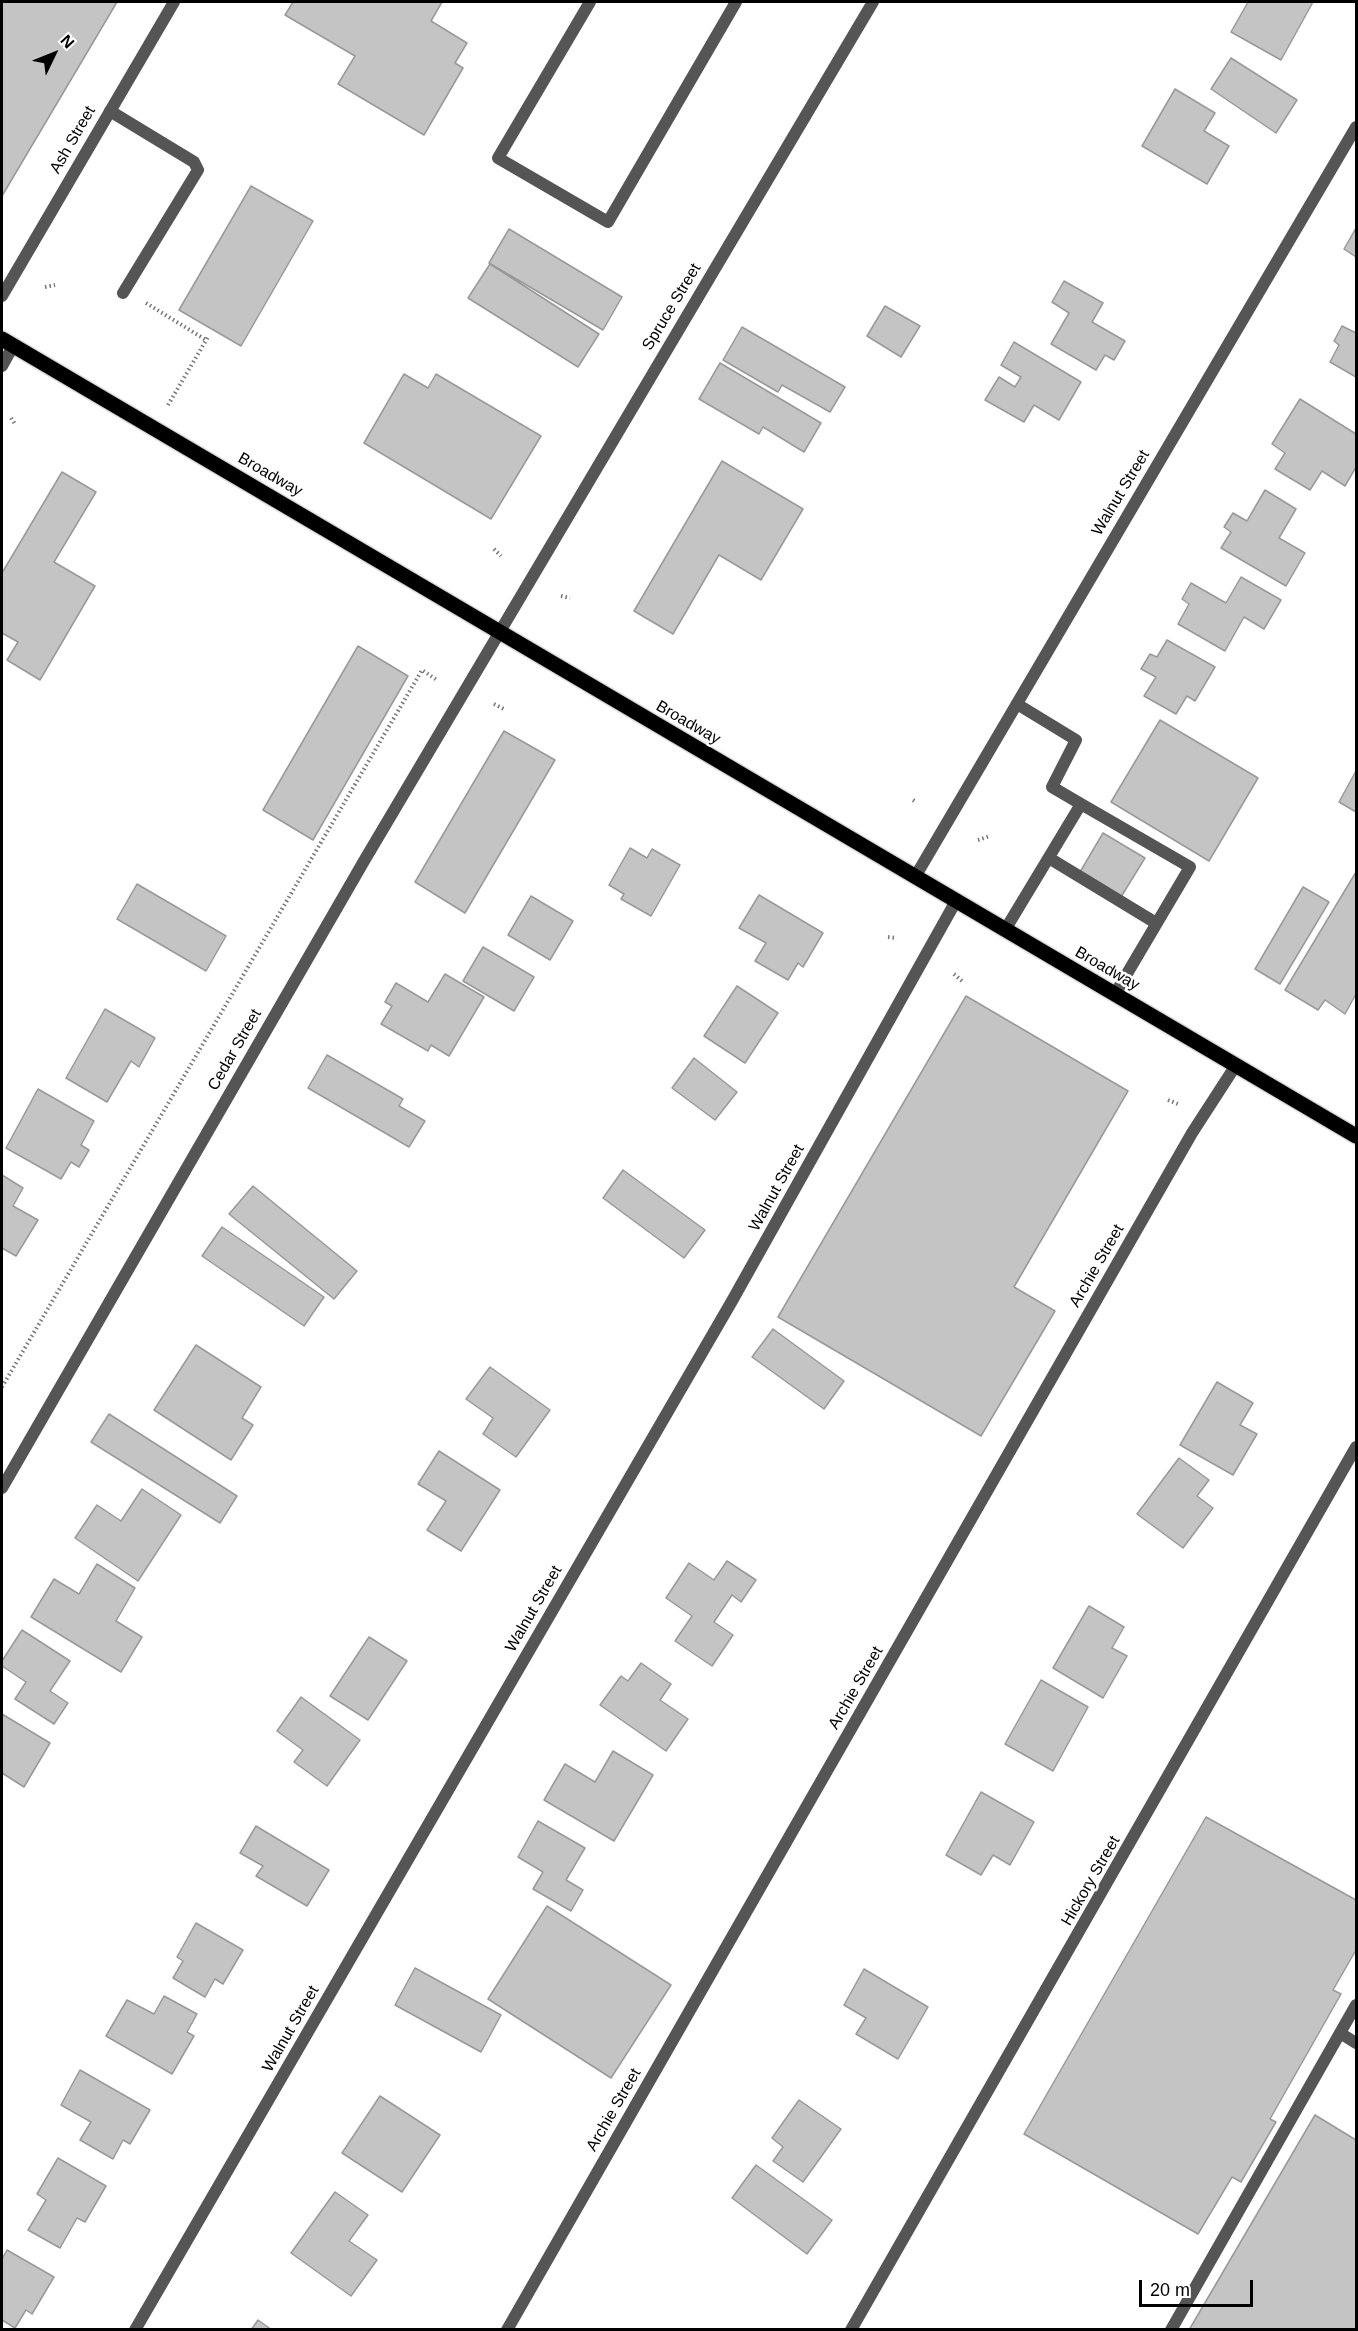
<!DOCTYPE html>
<html>
<head>
<meta charset="utf-8">
<style>
  body { margin:0 }
  #map { position:relative; width:1358px; height:2331px; overflow:hidden; background:#fff; font-family:Helvetica,sans-serif }
  canvas { display:block }
  .frame { position:absolute; inset:0; border:3px solid #000; pointer-events:none }
  .north { position:absolute; left:24px; top:24px; width:60px; height:60px; -webkit-text-stroke:4px #fff; paint-order:stroke; rotate:47deg; font-size:16px; font-weight:700; line-height:24px; text-align:center; color:#000 }
  .north::after { content:''; display:block; margin:auto; width:21px; height:27px; background:#000; clip-path:polygon(50% 0,100% 100%,50% 72%,0 100%) }
  .scale { position:absolute; left:1139px; top:2280px; width:114px; height:27px; box-sizing:border-box; border:3px solid #000; border-top:0; padding-left:8px; font-size:18px; line-height:21px; white-space:nowrap; color:#000; -webkit-text-stroke:4px #fff; paint-order:stroke }
</style>
</head>
<body>
<div id="map">
<canvas width="1358" height="2331"></canvas>
<div class="frame"></div>
<div class="north">N</div>
<div class="scale">20 m</div>
</div>
<script>
const ctx = document.querySelector('canvas').getContext('2d');
ctx.lineJoin = 'round';
function fill(path, color) {
  ctx.fillStyle = color;
  ctx.fill(path, 'evenodd');
}
function trace(path, color, width, dash) {
  ctx.strokeStyle = color;
  ctx.lineWidth = width;
  ctx.lineCap = dash ? 'butt' : 'round';
  ctx.setLineDash(dash || []);
  ctx.stroke(path);
}
function drawText(font, color, halo, rows, align = 'center') {
  ctx.font = font + ' Helvetica,sans-serif';
  ctx.lineWidth = 5;
  ctx.setLineDash([]);
  ctx.textBaseline = 'middle';
  ctx.strokeStyle = halo;
  ctx.fillStyle = color;
  for (const [text, x, y, turn = 0] of rows) {
    ctx.save();
    ctx.translate(x, y);
    ctx.rotate((+turn || 0) * Math.PI / 180);
    ctx.textAlign = isNaN(turn) ? turn : align;
    if (halo) ctx.strokeText(text, 0, 0);
    ctx.fillText(text, 0, 0);
    ctx.restore();
  }
}
const building = new Path2D(`
  M2 2H117L2 196Z
  M293 2H442L431 21 467 43 455 63 463 68 424 135 338 84 355 56 285 15Z
  M1248 2H1313L1281 60 1231 32Z
  M1231 58 1297 100 1276 133 1211 89Z
  M1175 89 1215 113 1204 131 1229 146 1207 184 1142 146Z
  M251 186 313 221 241 346 179 310Z
  M1356 228V257L1344 249Z
  M509 229 622 297 603 330 489 263Z
  M490 264 599 334 578 367 468 298Z
  M1064 281 1103 303 1092 322 1125 341 1114 360 1105 355 1096 370 1051 344 1069 313 1052 302Z
  M885 306 920 326 901 357 867 336Z
  M1342 326 1356 333V377L1330 362 1339 345 1334 341Z
  M742 327 845 387 830 412 782 385 778 392 723 360Z
  M1014 342 1081 382 1059 420 1034 405 1024 422 985 400 999 377 1015 387 1021 377 1001 365Z
  M720 363 821 423 804 452 763 427 759 434 699 399Z
  M404 374 428 388 436 374 541 436 491 519 364 443Z
  M1300 399 1356 434V467L1345 486 1322 471 1310 490 1275 469 1285 453 1272 444Z
  M722 461 803 509 761 580 719 555 673 634 634 611Z
  M62 472 96 492 54 562 95 586 40 680 7 660 18 642 2 633V573Z
  M1265 490 1296 509 1279 538 1305 553 1286 586 1221 548 1231 532 1224 527 1233 513 1247 521Z
  M1241 577 1281 600 1264 629 1244 617 1225 651 1178 624 1189 604 1182 599 1191 583 1226 603Z
  M1167 640 1215 667 1195 701 1187 696 1176 714 1144 696 1156 677 1141 669 1150 654 1157 657Z
  M358 646 408 676 313 840 263 810Z
  M1160 720 1258 778 1209 861 1111 802Z
  M504 731 555 760 465 913 415 882Z
  M1356 771V812L1339 802Z
  M1103 833 1145 858 1121 897 1080 872Z
  M630 848 647 858 652 849 680 865 651 916 621 899 624 894 609 885Z
  M1356 872V994L1345 1014 1325 1000 1318 1010 1285 990Z
  M137 884 226 936 206 971 117 919Z
  M1303 887 1329 902 1280 984 1255 969Z
  M759 895 823 933 803 967 798 963 788 980 755 961 766 943 739 928Z
  M531 896 573 921 550 960 508 935Z
  M483 947 534 977 514 1011 463 981Z
  M445 974 484 997 449 1056 431 1045 428 1051 381 1024 392 1006 385 1002 396 983 428 1002Z
  M737 986 778 1013 745 1063 704 1036Z
  M966 996 1128 1091 1014 1287 1055 1311 981 1436 778 1317Z
  M105 1009 155 1038 139 1067 131 1061 107 1102 66 1078Z
  M327 1055 403 1099 399 1106 425 1121 409 1147 308 1088Z
  M694 1058 737 1092 715 1120 672 1088Z
  M38 1089 94 1121 81 1145 89 1150 79 1167 71 1162 61 1179 6 1148Z
  M623 1170 705 1230 684 1258 603 1198Z
  M2 1175 23 1188 13 1206 38 1220 16 1256 2 1248Z
  M253 1186 357 1271 334 1299 229 1214Z
  M222 1227 324 1297 304 1326 202 1256Z
  M773 1329 844 1381 824 1409 752 1357Z
  M196 1345 261 1387 242 1418 253 1425 231 1460 154 1410Z
  M490 1367 550 1410 516 1457 483 1434 493 1418 466 1399Z
  M1217 1382 1253 1403 1240 1425 1257 1434 1233 1475 1180 1445Z
  M109 1414 237 1496 220 1523 91 1442Z
  M439 1451 500 1490 461 1551 427 1530 446 1501 418 1484Z
  M1179 1458 1209 1480 1197 1496 1213 1508 1183 1548 1137 1514Z
  M142 1489 181 1515 138 1581 75 1538 97 1505 121 1521Z
  M727 1561 756 1580 741 1602 732 1595 714 1622 733 1635 712 1666 675 1641 692 1616 666 1598 689 1563 714 1580Z
  M97 1564 135 1588 116 1621 142 1637 121 1672 31 1617 54 1579 79 1594Z
  M1089 1606 1124 1627 1112 1648 1127 1656 1103 1698 1053 1668Z
  M22 1630 70 1661 50 1691 68 1703 54 1724 15 1699 26 1682 2 1666V1661Z
  M369 1637 407 1661 368 1720 330 1696Z
  M641 1663 671 1684 660 1700 688 1719 666 1751 600 1705 621 1676 628 1681Z
  M1041 1680 1088 1707 1053 1771 1005 1744Z
  M301 1697 360 1740 327 1786 294 1762 303 1750 277 1731Z
  M2 1714 50 1743 24 1787 2 1773Z
  M613 1751 653 1775 614 1841 544 1800 565 1764 595 1782Z
  M981 1792 1034 1822 1010 1865 993 1855 981 1875 946 1855Z
  M1206 1817 1356 1900V1950L1333 1990 1341 1994 1270 2119 1276 2122 1241 2182 1232 2177 1198 2234 1024 2134Z
  M538 1821 585 1848 566 1880 583 1890 571 1911 533 1889 543 1872 518 1857Z
  M256 1826 329 1870 307 1906 256 1876 263 1866 240 1853Z
  M547 1906 671 1985 611 2078 488 1999Z
  M196 1923 243 1950 223 1984 215 1979 205 1997 173 1978 183 1961 177 1957Z
  M415 1968 501 2015 481 2052 395 2005Z
  M864 1969 928 2007 898 2059 856 2034 866 2018 844 2005Z
  M164 1996 197 2014 187 2032 194 2036 172 2074 106 2036 127 2000 154 2014Z
  M80 2070 150 2110 130 2144 123 2140 113 2159 80 2140 91 2122 61 2105Z
  M380 2096 440 2135 402 2192 342 2153Z
  M799 2100 841 2129 803 2182 773 2161 783 2147 772 2138Z
  M1315 2115 1356 2140V2330H1189Z
  M58 2158 106 2186 85 2222 77 2218 60 2248 28 2230 46 2200 37 2194Z
  M756 2165 832 2220 807 2254 732 2198Z
  M335 2192 368 2215 349 2241 377 2260 351 2296 291 2253Z
  M7 2250 54 2277 32 2314 26 2310 15 2328 2 2320V2259Z
  M258 2320 272 2330H251Z`);
const path = new Path2D(`
  M45 287 55 285
  M146 303 206 340
  M168 405 208 337
  M11 418 15 424
  M494 549 501 556
  M561 596 570 598
  M494 704 506 710
  M913 800 916 802
  M978 840 990 836
  M888 937 897 938
  M954 974 962 981
  M1168 1100 1178 1104
  M2 1387 422 670 437 680`);
const lane = new Path2D(`
  M590 2 498 158 608 222 736 2
  M110 111 194 162 198 170 123 293
  M1017 704 1076 740 1052 787 1081 804
  M1049 858 1156 923
  M1005 930 1081 804 1190 867 1115 994
  M1340 2033 1356 2043
  M1171 2330 1356 2005`);
const street = new Path2D(`
  M2 296 174 2
  M2 366 13 346
  M915 877 1356 127
  M2 1488 364 861 873 2
  M135 2330 732 1301 956 901
  M507 2330 1192 1133 1236 1065
  M851 2330 1356 1447`);
const primary = new Path2D(`
  M2 339 1356 1136`);
const streetNames = [
  ["Ash Street",73,140,-60],
  ["Spruce Street",672,307,-59],
  ["Broadway",270,475,30],
  ["Walnut Street",1121,493,-59],
  ["Broadway",688,723,30],
  ["Broadway",1107,969,30],
  ["Cedar Street",235,1050,-60],
  ["Walnut Street",777,1188,-61],
  ["Archie Street",1097,1266,-60],
  ["Walnut Street",534,1609,-60],
  ["Archie Street",856,1688,-60],
  ["Hickory Street",1091,1881,-60],
  ["Walnut Street",291,2029,-60],
  ["Archie Street",614,2110,-60]
];
fill(building, '#c4c4c4');
trace(building, '#999', 1.5);
trace(primary, '#dbdbdb', 18);
trace(path, '#777', 4, [1.5, 3]);
trace(lane, '#555', 12);
trace(street, '#555', 12);
trace(primary, '#000', 15);
drawText('16px', '#000', '#fff', streetNames);
</script>
</body>
</html>
